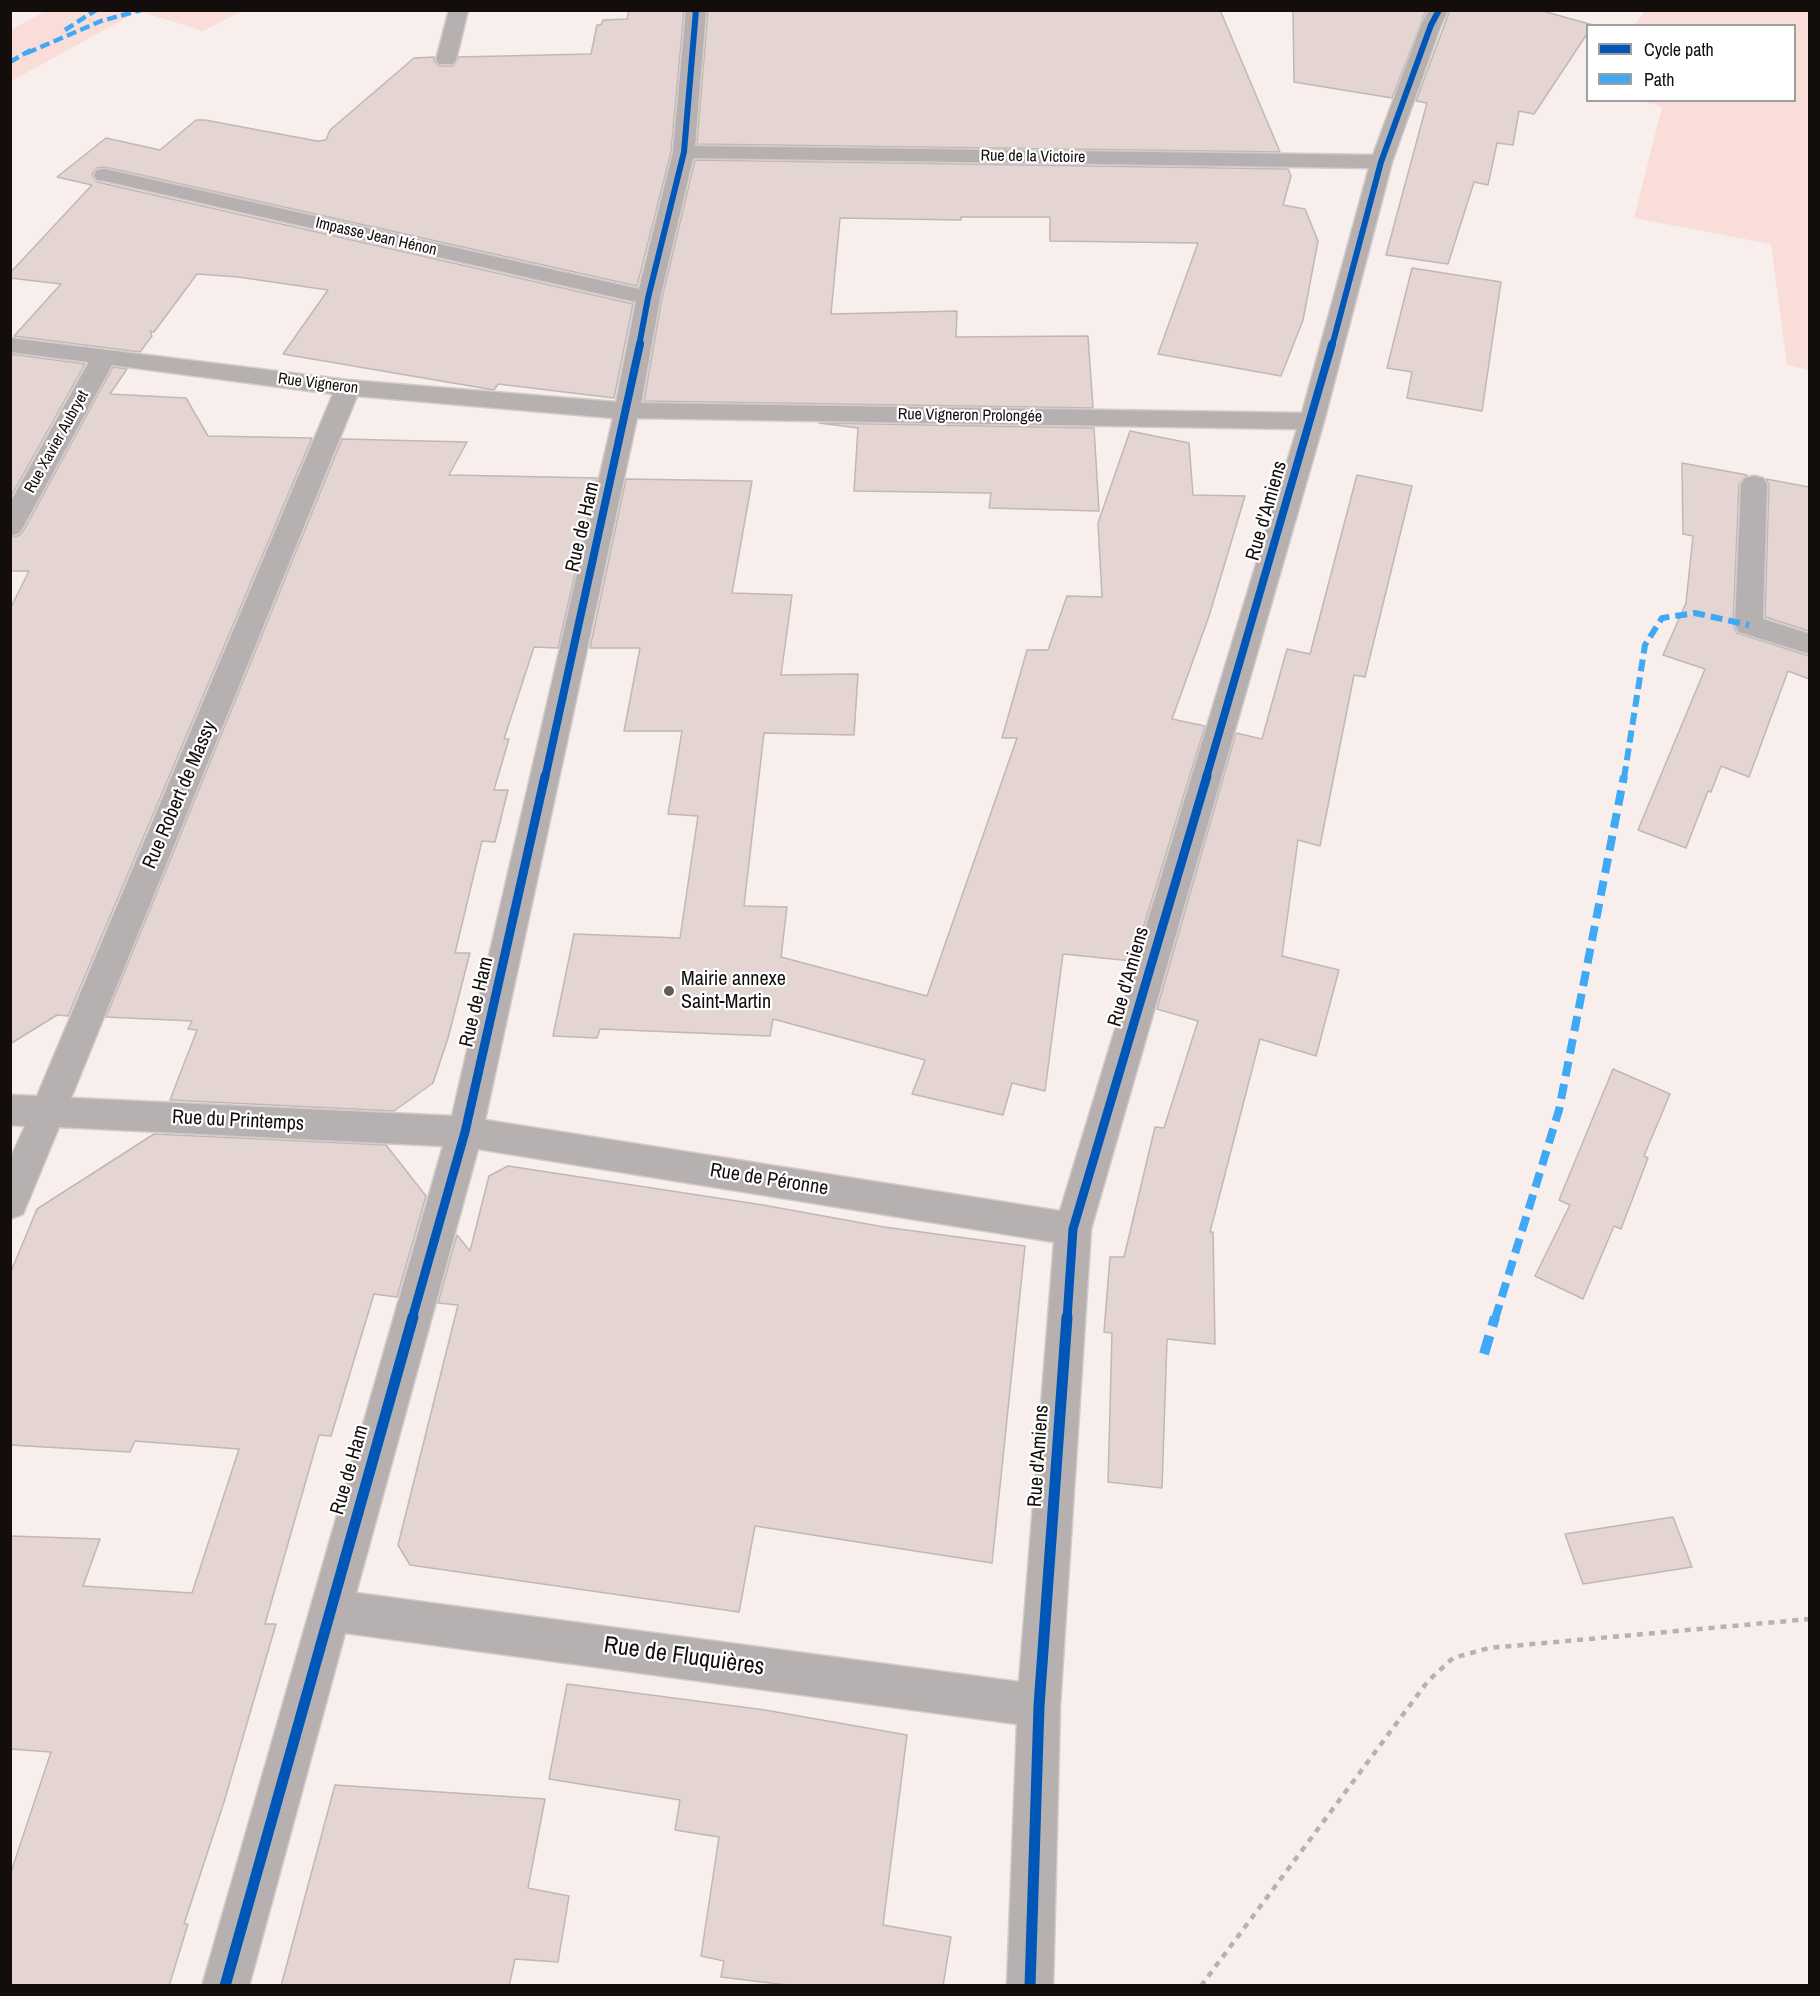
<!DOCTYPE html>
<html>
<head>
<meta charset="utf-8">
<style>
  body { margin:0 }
  #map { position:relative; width:1820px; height:1996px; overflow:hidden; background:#f8eeec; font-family:"Archivo Narrow",sans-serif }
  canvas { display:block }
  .frame { position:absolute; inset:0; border:12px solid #130d0c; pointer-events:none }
  .legend { position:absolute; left:1586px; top:24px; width:210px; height:78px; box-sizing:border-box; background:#fff; border:2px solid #a19e9e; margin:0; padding:8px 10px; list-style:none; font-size:18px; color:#130d0c }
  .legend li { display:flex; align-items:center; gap:12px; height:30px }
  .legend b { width:30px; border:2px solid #a19e9e }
</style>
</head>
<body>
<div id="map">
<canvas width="1820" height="1996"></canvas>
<div class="frame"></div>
<ul class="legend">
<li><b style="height:8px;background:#0057b8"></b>Cycle path</li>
<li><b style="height:8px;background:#3fa9f5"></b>Path</li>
</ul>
</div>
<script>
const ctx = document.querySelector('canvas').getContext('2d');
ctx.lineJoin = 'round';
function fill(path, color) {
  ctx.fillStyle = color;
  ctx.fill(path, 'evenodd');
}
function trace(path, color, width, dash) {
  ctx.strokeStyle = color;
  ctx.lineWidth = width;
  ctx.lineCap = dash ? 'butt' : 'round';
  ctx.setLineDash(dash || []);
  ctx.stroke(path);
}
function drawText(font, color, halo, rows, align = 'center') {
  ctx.font = font + ' "Archivo Narrow",sans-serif';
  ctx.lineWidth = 4.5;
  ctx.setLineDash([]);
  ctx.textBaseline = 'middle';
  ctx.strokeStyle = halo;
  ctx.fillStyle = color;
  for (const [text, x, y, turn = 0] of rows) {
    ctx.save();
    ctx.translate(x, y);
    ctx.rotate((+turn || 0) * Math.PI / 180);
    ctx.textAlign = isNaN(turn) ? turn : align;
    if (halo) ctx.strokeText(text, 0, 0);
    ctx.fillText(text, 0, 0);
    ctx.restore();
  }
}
const green = new Path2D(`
  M47 10H242V11L203 31 139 11 11 81V30Z
  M1646 10 1809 11V370L1787 365 1771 244 1634 218 1662 107 1642 101 1794 100V26L1634 25Z`);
const building = new Path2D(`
  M629 10H684L671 152 637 286 105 167 97 168 92 174 97 182 633 304 614 398 498 384 494 390 283 354 328 290 238 277 197 274 154 332 150 331 152 336 140 352 14 336 61 284 10 278V273L92 185 57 177 106 138 160 150 196 120H205L317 141 326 140 330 130 414 58 434 57V61L439 66H453L459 57 591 54 597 25H601L603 20 627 19Z
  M708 10H1220L1280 152 697 144Z
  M1293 10H1426L1392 98 1294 82Z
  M1450 10H1539L1593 25 1587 26V34L1534 114 1519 111 1513 145 1497 143 1488 185 1474 182 1448 264 1386 255 1427 103 1416 101Z
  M695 160 1288 169 1291 176 1283 205 1305 209 1318 241 1303 320 1281 376 1158 354 1198 243 1050 241V217H961V220L840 218 831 314 957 311 956 337 1088 336 1093 408 644 401 662 298Z
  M1412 268 1501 282 1482 411 1407 398 1412 372 1387 368Z
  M10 354 85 364 10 498Z
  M113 367 127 369 110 394 186 398 208 436 312 438 68 1016 57 1015 10 1044V609L29 571H10V538L20 535 25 528Z
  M819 423 1094 428 1099 511 989 508 991 493 854 491 858 428Z
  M1130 431 1189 443 1193 495 1245 496 1209 616 1172 719 1205 726 1131 968 1132 961 1063 954 1045 1091 1012 1083 1003 1115 912 1094 925 1060 773 1019 770 1036 600 1029 597 1038 553 1036 574 934 680 938 698 816 668 814 682 731H624L640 648H590L626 479 752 481 732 593 792 595 781 675 858 674 854 735 764 733 744 906 787 907 781 957 927 996 1017 738H1002L1027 650H1048L1067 596 1102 597 1098 523Z
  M342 439 467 442 449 475 597 478 558 648 534 647 504 739H509L494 790H508L495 842 482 841 455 953H470L448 1038 433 1083 394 1111 170 1100 197 1030 188 1029 192 1021 106 1017Z
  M1682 463 1747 475 1739 484 1733 625 1737 633 1809 656V679L1788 671 1749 777 1721 766 1711 792 1708 791 1686 848 1638 830 1705 669 1663 655 1686 603 1693 536 1683 534Z
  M1357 475 1412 486 1365 677 1354 675 1320 846 1298 840 1282 956 1339 970 1316 1056 1260 1039 1210 1232H1213L1215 1344 1167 1339 1162 1488 1108 1482 1112 1333 1104 1332 1110 1257H1124L1155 1127 1164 1128 1198 1021 1157 1009 1236 733 1262 739 1287 649 1310 654Z
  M1766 479 1809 487V631L1765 617 1769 484Z
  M1613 1069 1670 1094 1644 1156 1648 1158 1621 1229 1614 1226 1583 1299 1535 1276 1570 1205 1559 1200Z
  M154 1134 386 1145 426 1196 397 1297 374 1294 331 1436 319 1435 265 1624H276L224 1802 184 1924H188L169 1986H10V1875L51 1752 10 1749V1536L100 1539 83 1586 192 1593 239 1449 135 1441 130 1452 10 1445V1274L37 1209Z
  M508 1166 763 1205 884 1227 1025 1246 992 1563 755 1526 739 1612 410 1565 398 1545 458 1305 438 1303 457 1235 470 1251 489 1176Z
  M1673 1517 1692 1567 1583 1584 1565 1534Z
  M567 1684 765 1710 907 1735 883 1925 951 1937 943 1986H795L721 1977 724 1961 701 1956 719 1837 675 1830 680 1800 549 1779Z
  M335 1785 545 1799 528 1888 569 1896 558 1962 515 1959 509 1986H281Z`);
const path = new Path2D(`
  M1201 1986 1428 1681 1453 1658 1489 1648 1810 1619`);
const minor = new Path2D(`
  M449 10H468L456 60 453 64H439L436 60Z
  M686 10H706L695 146 1373 155 1421 25 1429 10H1448L1441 25 1392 162 1324 421 1091 1229 1060 1706 1053 1986H1007L1017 1724 345 1633 249 1986H202L443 1146 59 1127 23 1214 10 1219V1159L25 1126 10 1125V1095L37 1096 333 394 112 365 23 527 19 533 10 536V503L89 362 10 352V338L348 380 616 402 636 302 105 181 97 180 94 175 97 170 105 169 639 289 673 152ZM693 158 1369 168 1302 413 641 403 660 298ZM357 396 613 418 452 1116 71 1098ZM637 418 1297 429 1060 1211 485 1120ZM478 1149 1054 1242 1019 1682 356 1593Z
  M1754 476 1763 478 1767 484 1763 619 1810 634V654L1739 632 1735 625 1741 484 1745 478Z`);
const quietFar3 = new Path2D(`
  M65 30 96 10
  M27 53 101 21 141 10
  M10 62 31 50`);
const quietFar2 = new Path2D(`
  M1624 778 1645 645 1662 618 1695 613 1749 625`);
const quietFar1 = new Path2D(`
  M1495 1319 1559 1110 1624 776`);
const quiet = new Path2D(`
  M1484 1354 1495 1317`);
const cyclewayFar3 = new Path2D(`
  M639 346 648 298 684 152 696 10
  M1332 346 1381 162 1431 25 1439 10`);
const cyclewayFar2 = new Path2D(`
  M545 778 640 344
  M1206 778 1332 344`);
const cyclewayFar1 = new Path2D(`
  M412 1319 465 1132 545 776
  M1067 1319 1073 1229 1207 776`);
const cycleway = new Path2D(`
  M225 1986 413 1317
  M1030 1986 1039 1706 1067 1317`);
const markers = [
  [669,991,6,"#635c5a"]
];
const farStreetnames = [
  ["Rue de la Victoire",1033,157,1],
  ["Impasse Jean Hénon",376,237,13],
  ["Rue Vigneron",318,384,7],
  ["Rue Vigneron Prolongée",970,416,1],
  ["Rue Xavier Aubryet",57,442,-61]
];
const streetNames = [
  ["Rue d'Amiens",1267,511,-74],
  ["Rue de Ham",583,527,-77],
  ["Rue Robert de Massy",180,795,-67],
  ["Rue d'Amiens",1129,977,-74],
  ["Rue de Ham",477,1002,-77],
  ["Rue du Printemps",238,1121,3],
  ["Rue de Péronne",769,1180,9],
  ["Rue d'Amiens",1039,1456,-86],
  ["Rue de Ham",350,1470,-74]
];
const poiNames = [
  ["Mairie annexe",681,980],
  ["Saint-Martin",681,1003]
];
const nearStreetnames = [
  ["Rue de Fluquières",684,1657,8]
];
fill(green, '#f9ddd8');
fill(building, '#e4d5d2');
trace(building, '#bfb8b6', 1.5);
trace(minor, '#d3cbc9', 3);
trace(path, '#b7b2b0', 4.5, [6, 6]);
fill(minor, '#b6b1b0');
trace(quietFar3, '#3fa9f5', 4.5, [10, 4.5]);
trace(quietFar2, '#3fa9f5', 6, [12, 6]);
trace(quietFar1, '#3fa9f5', 8, [15, 8]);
trace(quiet, '#3fa9f5', 10, [19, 10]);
trace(cyclewayFar3, '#0057b8', 6);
trace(cyclewayFar2, '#0057b8', 8);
trace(cyclewayFar1, '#0057b8', 9);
trace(cycleway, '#0057b8', 11);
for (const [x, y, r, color] of markers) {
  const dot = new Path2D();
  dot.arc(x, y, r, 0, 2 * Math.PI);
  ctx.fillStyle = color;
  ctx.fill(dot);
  trace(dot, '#fff', 2);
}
drawText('16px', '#130d0c', '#fff', farStreetnames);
drawText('20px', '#130d0c', '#fff', streetNames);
drawText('20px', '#130d0c', '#fff', poiNames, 'left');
drawText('24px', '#130d0c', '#fff', nearStreetnames);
</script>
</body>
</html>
